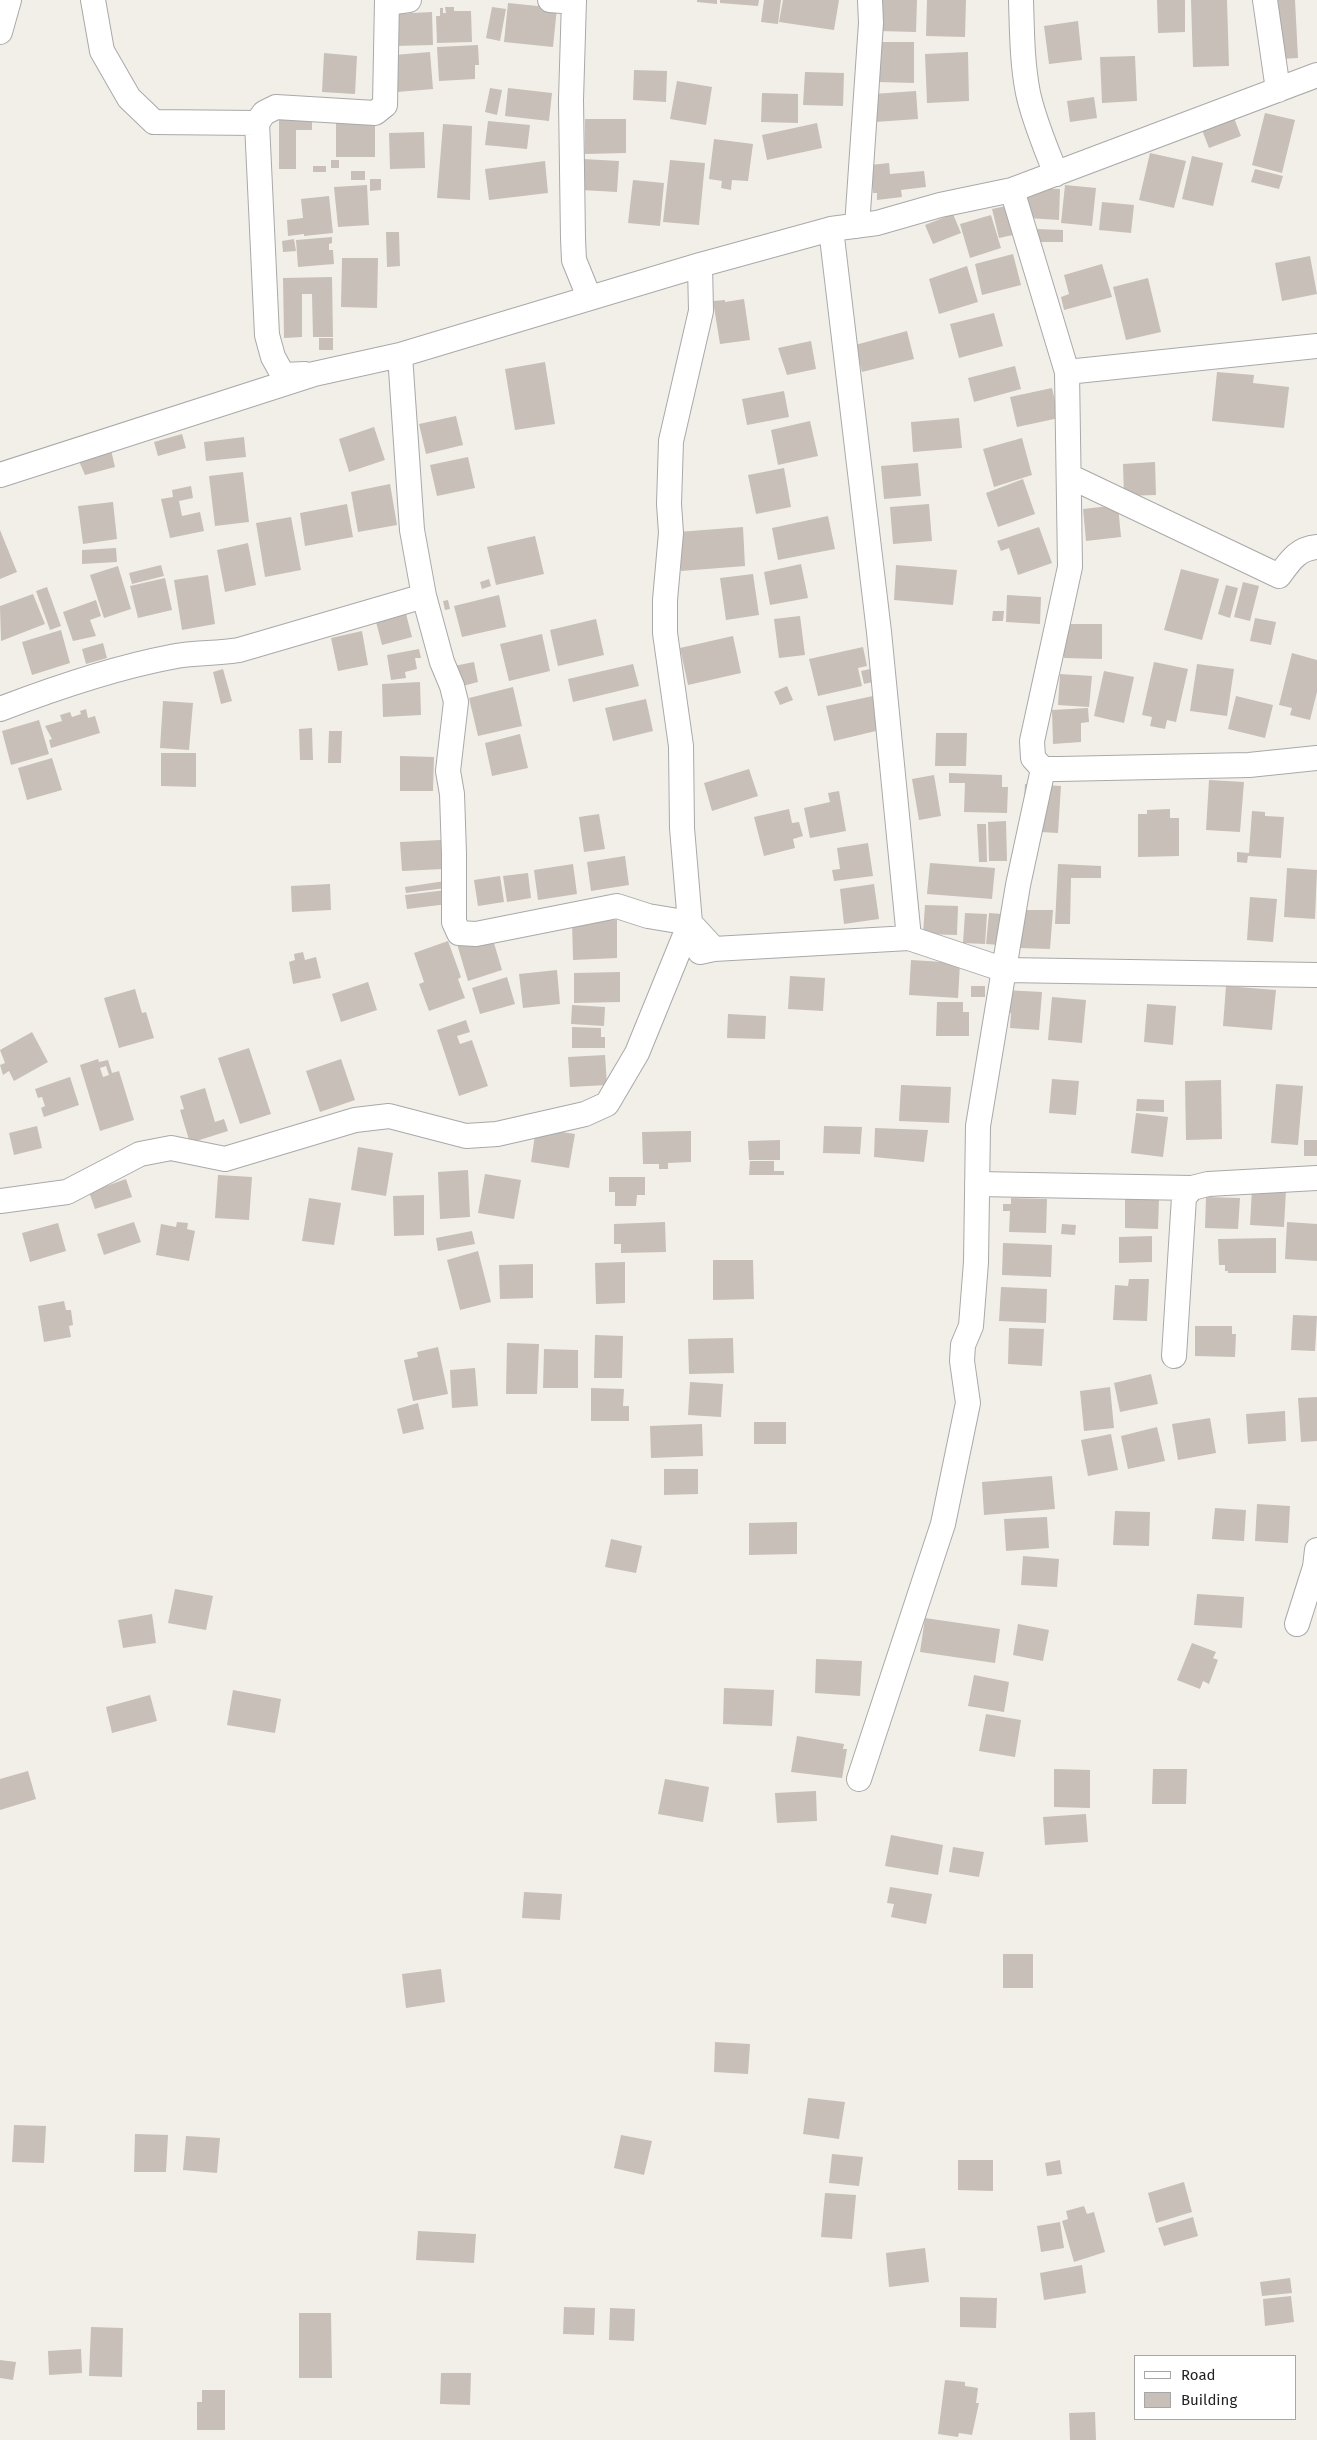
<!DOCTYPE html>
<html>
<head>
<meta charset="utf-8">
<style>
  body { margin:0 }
  #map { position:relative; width:1317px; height:2440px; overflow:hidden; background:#f2efe9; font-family:"Fira Sans",sans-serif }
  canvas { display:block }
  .legend { position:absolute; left:1134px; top:2355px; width:162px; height:65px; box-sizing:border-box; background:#fff; border:1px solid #a7a7a7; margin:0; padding:6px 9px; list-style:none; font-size:15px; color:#222 }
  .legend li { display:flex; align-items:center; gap:10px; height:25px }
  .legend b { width:25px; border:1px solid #a7a7a7 }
</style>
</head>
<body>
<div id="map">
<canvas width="1317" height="2440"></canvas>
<ul class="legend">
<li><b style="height:6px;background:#fff"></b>Road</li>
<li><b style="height:14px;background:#c7bfb8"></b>Building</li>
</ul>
</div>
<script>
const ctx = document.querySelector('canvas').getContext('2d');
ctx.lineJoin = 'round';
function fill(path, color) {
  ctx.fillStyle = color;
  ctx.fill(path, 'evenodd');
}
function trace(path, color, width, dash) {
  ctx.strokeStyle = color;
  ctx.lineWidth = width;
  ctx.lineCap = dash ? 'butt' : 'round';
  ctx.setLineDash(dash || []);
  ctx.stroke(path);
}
const building = new Path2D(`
  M697 0H717V4L697 2Z
  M720 0H759L758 6 720 3Z
  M764 0H781L778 24 761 22Z
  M783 0H839L834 30 779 22Z
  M879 0H917L916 32 878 31Z
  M927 0H966L965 37 926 36Z
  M1157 0H1185V32L1158 33Z
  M1191 0H1227L1229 66 1193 67Z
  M1278 0H1295L1298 58 1281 59Z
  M508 3 557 8 553 47 504 42Z
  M445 7H454V11H471L472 42 437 43 436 16H440V8H443V13H446Z
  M492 7 506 9 500 41 486 38Z
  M432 12 433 45 394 46 393 14Z
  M1078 21 1082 60 1049 64 1044 26Z
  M878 42H914V83L877 82Z
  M478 45 479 65H475V79L439 81 437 47Z
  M430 52 433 89 397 92 394 55Z
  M968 52 969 101 927 103 925 54Z
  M324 53 357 56 355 94 322 92Z
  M1135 56 1137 101 1102 103 1100 57Z
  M634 70 667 71 666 102 633 100Z
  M805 72 844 73 843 106 803 105Z
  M677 81 712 87 706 125 670 119Z
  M490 88 502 90 497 115 485 112Z
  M508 88 552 93 549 121 505 116Z
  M916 91 918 119 875 122 873 94Z
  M762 93 798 94V123L761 122Z
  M1094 97 1097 118 1070 122 1067 101Z
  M1265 113 1295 120 1282 173 1252 165Z
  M279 114H312V130H296V169H279Z
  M1234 118 1241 136 1209 148 1202 130Z
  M585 119H626V153L585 154Z
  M336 120H375V157H336Z
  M488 121 530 125 527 149 485 145Z
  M817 123 822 148 767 160 762 135Z
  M443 124 472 126 470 200 437 198Z
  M424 132 425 168 390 169 389 133Z
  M714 139 753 144 748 181 732 180 731 190 721 188 722 181 709 179Z
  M1150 153 1186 161 1174 208 1139 200Z
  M1192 156 1223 163 1213 206 1182 199Z
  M583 159 619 161 617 192 581 190Z
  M331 160H339V168H331Z
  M670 160 705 163 699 225 663 222Z
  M545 161 548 193 489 200 485 169Z
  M889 163 890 174 924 171 926 187 901 190 902 197 877 200V193H873L870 165Z
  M313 166H326V172H313Z
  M1255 169 1283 176 1279 189 1251 182Z
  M351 171H365V180H351Z
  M370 179H381V190L370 191Z
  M633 180 664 183 660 226 628 223Z
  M367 185 369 225 338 227 334 187Z
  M1065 185 1096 188 1092 226 1061 223Z
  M1028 188 1060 189 1059 220 1027 218Z
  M329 196 333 233 304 236V234L288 236 287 220 303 218 301 199Z
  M1102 202 1134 205 1131 233 1099 230Z
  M1006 206 1013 235 999 238 992 209Z
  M953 214 961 233 933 244 925 225Z
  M991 215 1001 248 970 258 960 224Z
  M1037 229 1063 230V242H1037Z
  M386 232H399L400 266 387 267Z
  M332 237V243L329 244V250H333L334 264 298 267 296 240Z
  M294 239 296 251 283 252 282 241Z
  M1013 254 1021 285 982 295 975 264Z
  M1310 256 1317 294 1282 301 1275 263Z
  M342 258H378L377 308 341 307Z
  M1102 264 1112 297 1064 310 1061 297 1069 294 1064 275Z
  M967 266 978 302 939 314 929 279Z
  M332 277 333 337H313L312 294H302V337L284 338 283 278Z
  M1148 278 1161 332 1126 340 1113 287Z
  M744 299 750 340 720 344 713 301 725 300V302Z
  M994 313 1003 346 959 358 950 324Z
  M907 331 914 359 862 372 855 345Z
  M319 338H333V350H319Z
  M811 341 816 369 787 375 778 348Z
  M545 362 555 424 515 430 505 369Z
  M1015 366 1021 389 974 402 968 378Z
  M1217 372 1254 375 1253 383 1289 387 1284 428 1212 421Z
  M1052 388 1059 418 1017 427 1010 397Z
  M784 391 789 417 747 425 742 399Z
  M456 416 463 445 426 454 419 424Z
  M959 418 962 448 913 452 911 422Z
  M810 421 818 456 778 465 771 430Z
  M374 427 385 460 349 472 339 439Z
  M182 434 186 448 158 456 154 442Z
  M244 437 246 457 206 461 204 442Z
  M1022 438 1032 475 994 487 983 449Z
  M111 450 115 467 85 475 78 459Z
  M468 457 475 488 437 496 430 465Z
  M1155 462 1156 495 1124 496 1123 464Z
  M918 463 921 496 884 499 881 466Z
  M784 468 791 507 756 514 748 475Z
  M243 472 249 522 215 526 209 476Z
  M1023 479 1035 514 998 527 986 493Z
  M390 484 397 525 358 532 351 492Z
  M191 486 193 498 179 501 182 516 200 512 204 531 170 538 161 499 173 497 172 490Z
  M113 502 117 539 83 544 78 506Z
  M347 504 353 537 305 546 300 513Z
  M929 504 932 541 893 544 890 507Z
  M1118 505 1121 537 1086 541 1083 509Z
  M828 516 835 549 778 560 772 528Z
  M291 517 301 570 265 577 256 523Z
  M743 527 745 566 681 571 678 532Z
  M1039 527 1052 563 1018 575 1009 548 1001 551 997 541Z
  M0 530 17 572 0 579Z
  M535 536 544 574 496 585 487 547Z
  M248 543 256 585 225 592 217 550Z
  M116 548 117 562 82 564V550Z
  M801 564 808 598 770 605 764 572Z
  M161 565 164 576 132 584 129 573Z
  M896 565 957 570 953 605 894 600Z
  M118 566 131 609 104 618 90 575Z
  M1181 569 1219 579 1202 640 1164 630Z
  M753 574 759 615 726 620 720 578Z
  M208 575 215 624 182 630 174 580Z
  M165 578 172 610 138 618 130 586Z
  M489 579 491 586 482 589 480 582Z
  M1243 582 1259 586 1250 621 1234 617Z
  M1226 585 1238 588 1230 618 1218 614Z
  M47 587 61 626 50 630 36 591Z
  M33 594 45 624 1 641 0 606Z
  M499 595 506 627 462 637 454 606Z
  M1007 595 1041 597 1040 624 1006 622Z
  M96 600 101 616 90 620 96 636 73 641 63 612Z
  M448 600 450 609 445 610 443 601Z
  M405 610 412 637 382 645 375 618Z
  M993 611H1004L1003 621H992Z
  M800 616 805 655 779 658 774 619Z
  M1255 618 1276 622 1271 645 1250 641Z
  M596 619 604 655 558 666 550 630Z
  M1064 624H1102V659L1064 658Z
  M61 630 70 663 32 675 22 642Z
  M362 631 368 665 338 671 331 638Z
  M542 634 550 671 509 681 500 644Z
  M733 636 741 673 688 685 680 648Z
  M103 643 107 658 86 664 82 649Z
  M863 647 867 666 858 668 862 686 818 696 809 659Z
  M419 649 421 658H415L417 669 405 672 406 678 391 680 387 655Z
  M1292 653 1317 660V692L1310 720 1290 715 1292 708 1279 705Z
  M474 662 478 682 459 687 454 666Z
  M1154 662 1188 669 1176 722 1167 720 1165 729 1150 726 1152 717 1142 715Z
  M633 664 639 686 573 702 568 679Z
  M1197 664 1234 669 1227 716 1190 711Z
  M223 669 232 701 221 704 213 672Z
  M870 669 873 682 864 684 861 671Z
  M1104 671 1134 677 1124 723 1094 716Z
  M1060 674 1092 676 1089 707 1058 705Z
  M420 682 421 715 383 717 382 684Z
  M787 686 793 700 780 705 774 692Z
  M513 687 522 726 478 736 469 698Z
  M873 696 880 730 834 741 826 706Z
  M1236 696 1273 705 1265 738 1228 729Z
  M646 699 653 731 613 741 605 708Z
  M163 701 193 703 189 750 160 748Z
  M1088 708 1089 722 1081 723V742L1053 744 1052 710Z
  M86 709 88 718 95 716 100 733 51 748 49 740 52 739 45 726 62 721 60 715 70 712 72 717 81 714 80 711Z
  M39 720 49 754 11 765 2 731Z
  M312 728 313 760H300L299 729Z
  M329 731H342L341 763H328Z
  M936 733H967L966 766H935Z
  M520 734 528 768 492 776 485 743Z
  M161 753H196V787L161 786Z
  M400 756 434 757 433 791H400Z
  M52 758 62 790 27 800 18 768Z
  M749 769 758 796 712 811 704 783Z
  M949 773 1002 775V787H1008L1007 813 964 812 965 783H949Z
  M934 775 941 816 919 820 912 779Z
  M1209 780 1244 782 1240 832 1206 830Z
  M1025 784 1061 786 1058 833 1022 831Z
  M839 791 846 831 810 838 804 808 830 802 828 793Z
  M789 809 792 823 799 822 803 836 793 839 795 848 764 856 754 817Z
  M1170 809V818H1179V856L1138 857V814H1147V810Z
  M1252 811 1265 812V816L1284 817 1281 858 1248 856 1247 863 1237 862V852L1249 853Z
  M599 814 605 849 584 852 579 817Z
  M1006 821 1007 861H989L988 822Z
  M977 824H986L987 862H979Z
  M441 840 443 869 402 871 400 842Z
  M868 843 873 876 834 881 832 870 840 869 837 848Z
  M625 856 629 885 591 891 587 862Z
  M930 863 995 868 992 899 927 894Z
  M573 864 577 894 538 900 534 870Z
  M1058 864 1101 866V878H1071L1070 924H1055Z
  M1287 868 1317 870 1315 919 1284 917Z
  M528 873 531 898 507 902 503 876Z
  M500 876 504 902 478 906 474 880Z
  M445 881 446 888 406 893 405 887Z
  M330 884 331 910 292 912 291 886Z
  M874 884 879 919 844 924 840 889Z
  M446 890 448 904 407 909 405 895Z
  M1250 897 1277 899 1273 942 1247 940Z
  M925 905 958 906 957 935 923 934Z
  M1021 910H1053L1050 949 1019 948Z
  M965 913 987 914 985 944 963 943Z
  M989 913 1002 914 1000 945 986 944Z
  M617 920V958L573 960 572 921Z
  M491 933 502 970 468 981 457 944Z
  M448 941 461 977 458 979 465 998 429 1011 419 984 424 982 414 953Z
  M303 952 305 960 316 957 321 978 293 984 289 962 295 960 294 954Z
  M911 960 960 963 958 998 909 995Z
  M557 970 560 1004 523 1008 519 974Z
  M620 972V1002L574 1003V973Z
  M790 976 825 978 823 1011 788 1009Z
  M507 977 515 1004 480 1014 472 988Z
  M368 982 377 1010 341 1022 332 994Z
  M971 986H985V997H971Z
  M1226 986 1276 990 1272 1030 1223 1026Z
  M135 989 142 1013 146 1012 154 1038 119 1048 104 998Z
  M1004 990 1042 992 1039 1030 1010 1028 1011 1013 1002 1012Z
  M1052 997 1086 1000 1082 1043 1048 1040Z
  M937 1002H963V1012H969V1036H936Z
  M1147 1004 1176 1006 1173 1045 1144 1042Z
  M572 1005 605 1007 604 1026 571 1024Z
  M728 1014 766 1016 765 1039 727 1038Z
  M466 1020 470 1032 457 1036 460 1044 472 1040 488 1086 459 1096 437 1030Z
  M572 1027 601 1028V1037H605V1048H572Z
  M32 1032 48 1062 14 1081 9 1071 3 1075 0 1065 5 1063 0 1050Z
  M249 1048 271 1114 240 1124 218 1058Z
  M605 1055 607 1085 570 1087 568 1057Z
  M98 1059 99 1062 108 1060 112 1073 119 1071 134 1120 100 1131 80 1065ZM106 1066 109 1075 103 1077 100 1068Z
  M341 1059 355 1100 320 1112 306 1071Z
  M70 1077 79 1105 44 1117 41 1108 45 1106 42 1097 38 1098 35 1089Z
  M1052 1079 1079 1081 1076 1115 1049 1113Z
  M1221 1080 1222 1139 1186 1140 1185 1081Z
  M1276 1084 1303 1086 1298 1145 1271 1143Z
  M901 1085 951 1087 949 1123 899 1121Z
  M205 1088 215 1122 224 1119 228 1131 190 1143 180 1110 184 1109 180 1096Z
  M1137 1099 1164 1100V1112L1136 1111Z
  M1136 1113 1168 1117 1163 1157 1131 1153Z
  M37 1126 42 1148 14 1155 9 1133Z
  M824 1126 862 1127 860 1154 823 1153Z
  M536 1128 575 1134 569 1168 531 1162Z
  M875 1128 928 1130 924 1162 874 1157Z
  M691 1131V1162L668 1163V1169H659V1164H643L642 1132Z
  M780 1140V1160H749L748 1141Z
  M1304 1140H1317V1156H1304Z
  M358 1147 393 1153 386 1196 351 1190Z
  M750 1161H774V1171H784V1175H749Z
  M468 1170 470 1217 440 1219 438 1172Z
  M485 1174 521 1180 514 1219 478 1213Z
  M218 1175 252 1177 249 1220 215 1218Z
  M609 1177H645V1195H637L636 1206H615V1192H609Z
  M126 1179 132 1197 95 1209 89 1192Z
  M1252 1188 1286 1190 1284 1227 1250 1225Z
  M424 1195V1235L394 1236 393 1196Z
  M1125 1197 1159 1198 1158 1229 1125 1228Z
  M1206 1197 1240 1198 1238 1229 1205 1228Z
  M309 1198 341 1203 334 1245 302 1241Z
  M1011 1198 1047 1199 1046 1233 1009 1232 1010 1211H1003V1204H1011Z
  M134 1222 141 1242 104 1255 97 1234Z
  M177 1222 188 1223 187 1229 195 1231 189 1261 156 1255 161 1224 176 1227Z
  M665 1222 666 1252 621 1253V1244H614V1224Z
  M1287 1222 1317 1224V1261L1285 1259Z
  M58 1223 66 1251 30 1262 22 1233Z
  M1062 1224 1076 1225 1075 1235 1061 1234Z
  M472 1231 475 1244 438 1251 436 1238Z
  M1152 1236V1262L1119 1263V1237Z
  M1276 1238V1273H1228V1271H1225V1265H1219L1218 1239Z
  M1003 1243 1052 1245 1051 1277 1002 1275Z
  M478 1251 491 1302 460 1310 447 1260Z
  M713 1260H753L754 1299 713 1300Z
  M625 1262V1303L596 1304 595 1263Z
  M533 1264V1298L500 1299 499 1265Z
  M1129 1279H1149L1147 1321 1113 1320 1115 1285 1128 1286Z
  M1001 1287 1047 1289 1046 1323 999 1321Z
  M64 1301 66 1310H71L73 1325 69 1326 71 1337 44 1342 38 1306Z
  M1293 1315 1317 1316 1315 1351 1291 1350Z
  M1195 1326H1232V1334H1236L1235 1357 1195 1356Z
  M1009 1328 1044 1329 1042 1366 1008 1364Z
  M595 1335 623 1336 622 1378H594Z
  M733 1338 734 1373 689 1374 688 1339Z
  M507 1343 539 1344 537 1394H506Z
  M438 1347 448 1394 413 1401 404 1360 418 1357 417 1352Z
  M544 1349 578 1350V1388H543Z
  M475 1368 478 1406 452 1408 450 1370Z
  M1151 1374 1158 1404 1120 1412 1114 1383Z
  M690 1382 723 1384 721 1417 688 1415Z
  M1110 1387 1114 1428 1084 1431 1080 1391Z
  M591 1388 624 1389 623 1406H629V1421H591Z
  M1317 1397V1441L1301 1442 1298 1398Z
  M418 1403 424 1429 403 1434 397 1409Z
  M1285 1411 1286 1441 1248 1444 1246 1414Z
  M1210 1418 1216 1453 1178 1460 1172 1424Z
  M754 1422H786V1444H754Z
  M702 1424 703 1456 651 1458 650 1426Z
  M1157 1427 1165 1461 1128 1469 1121 1436Z
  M1111 1434 1118 1470 1088 1476 1081 1440Z
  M664 1469H698V1494L664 1495Z
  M1052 1476 1055 1509 984 1515 982 1482Z
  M1257 1504 1290 1506 1288 1543 1255 1541Z
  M1215 1508 1246 1510 1244 1541 1212 1539Z
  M1115 1511 1150 1512 1149 1546 1113 1545Z
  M1047 1517 1049 1548 1006 1551 1004 1519Z
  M797 1522V1554L749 1555V1523Z
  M611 1539 642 1546 636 1573 605 1567Z
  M1023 1556 1059 1559 1057 1587 1021 1585Z
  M175 1589 213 1596 206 1630 168 1623Z
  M1197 1594 1244 1597 1242 1628 1194 1625Z
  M152 1614 156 1643 123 1648 118 1620Z
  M925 1618 1000 1629 995 1663 920 1652Z
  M1018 1624 1049 1630 1043 1661 1013 1655Z
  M1192 1643 1216 1652 1213 1658 1218 1660 1209 1684 1203 1681 1200 1689 1177 1680Z
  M816 1659 862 1661 860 1696 815 1693Z
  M974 1675 1009 1682 1004 1712 968 1706Z
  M724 1688 774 1690 772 1726 723 1724Z
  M233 1690 281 1699 275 1733 227 1725Z
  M150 1695 157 1721 112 1733 106 1707Z
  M986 1714 1021 1720 1015 1757 979 1751Z
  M797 1736 844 1744 843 1749H847L842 1778 791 1772Z
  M1054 1769 1090 1770V1808L1054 1807Z
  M1153 1769H1187L1186 1804H1152Z
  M28 1771 36 1799 0 1810V1779Z
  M665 1779 709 1787 703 1822 658 1814Z
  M816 1791 817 1821 777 1823 775 1793Z
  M1086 1814 1088 1842 1045 1845 1043 1817Z
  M891 1835 943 1845 938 1875 885 1866Z
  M953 1847 984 1852 979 1877 949 1872Z
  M890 1887 932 1894 926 1924 891 1917 894 1904 887 1903Z
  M524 1892 562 1894 560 1920 522 1918Z
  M1003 1954H1033V1988H1003Z
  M441 1969 445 2002 406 2008 402 1974Z
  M715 2042 750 2044 748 2074 714 2072Z
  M808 2098 845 2102 839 2139 803 2134Z
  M14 2125 46 2126 44 2163 12 2162Z
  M135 2134 168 2135 166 2172H134Z
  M621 2135 652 2141 644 2175 614 2168Z
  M186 2136 220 2138 217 2173 183 2170Z
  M832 2154 863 2157 859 2186 829 2183Z
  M958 2160H993V2191L958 2190Z
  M1060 2160 1062 2174 1047 2176 1045 2163Z
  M1184 2182 1192 2212 1156 2223 1148 2193Z
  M825 2193 856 2195 852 2239 821 2237Z
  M1084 2206 1087 2214 1094 2212 1105 2252 1074 2262 1062 2221 1068 2219 1066 2211Z
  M1193 2217 1198 2236 1164 2246 1158 2228Z
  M1060 2222 1064 2248 1041 2252 1037 2226Z
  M418 2231 476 2234 474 2263 416 2260Z
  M925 2248 929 2282 889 2287 886 2253Z
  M1082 2265 1086 2293 1044 2300 1040 2273Z
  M1290 2278 1292 2293 1262 2296 1260 2282Z
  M1291 2296 1294 2322 1265 2326 1263 2299Z
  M960 2297 997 2298 996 2328 960 2327Z
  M564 2307 595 2308 594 2335 563 2334Z
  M610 2308 635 2309 634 2341 609 2340Z
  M299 2313H331L332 2378H299Z
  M91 2327 123 2328 122 2377 89 2376Z
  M81 2349 82 2373 49 2375 48 2351Z
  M0 2360 16 2362 13 2380 0 2378Z
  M441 2373H471L470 2405 440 2404Z
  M945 2380 965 2382V2386L978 2388 976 2403H979L972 2435 959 2433 958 2437 938 2434Z
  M202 2390H225V2430H197V2402H202Z
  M1095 2412 1096 2440H1070L1069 2413Z`);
const street = new Path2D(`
  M93 0 102 51 129 98 154 122 257 123
  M550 0 574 2
  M574 0 571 100 573 239 574 260 589 297
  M1021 0C1022 31 1022 63 1028 93 1034 121 1046 148 1056 174
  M1265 0 1278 90
  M387 3 409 0
  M0 32 9 0
  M1012 190 1067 372 1070 567 1032 741 1033 758 1043 769H1059L1249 765 1317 758
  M857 226 871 23 870 0
  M831 229 879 632 909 938
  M400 355 412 530 424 596 442 662 452 686 456 702 448 771 452 794 454 854V922L459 933 476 934 617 906 648 916 690 923 714 949
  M1067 372 1317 346
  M305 374 283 375 273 357 267 335 257 123 264 113 276 107 375 113 385 105 387 0
  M0 475 314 374 400 355 700 265 831 229 877 223 940 205 1012 190 1317 75
  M1069 476 1279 576C1290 561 1297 549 1317 547
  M0 709C55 688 113 668 171 657 193 652 216 654 239 650L424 596
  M700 952 714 949 909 938 1005 970 1317 975
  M977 1184 1192 1188
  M0 1201 67 1192 140 1154 171 1148 225 1159 355 1120 389 1116 466 1136 497 1134 585 1114 607 1104 637 1053 690 923 682 828 681 746 665 633V600L671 533 669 504 671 441 701 311 700 265
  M1174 1356 1184 1197 1192 1188 1208 1184 1317 1178
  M1297 1624 1315 1567 1317 1550
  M859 1779 943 1524 968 1403 962 1361 963 1345 971 1326 976 1262 978 1126 1018 885 1043 769`);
fill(building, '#c7bfb8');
trace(street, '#a9a9a9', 26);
trace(street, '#fff', 24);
</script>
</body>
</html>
